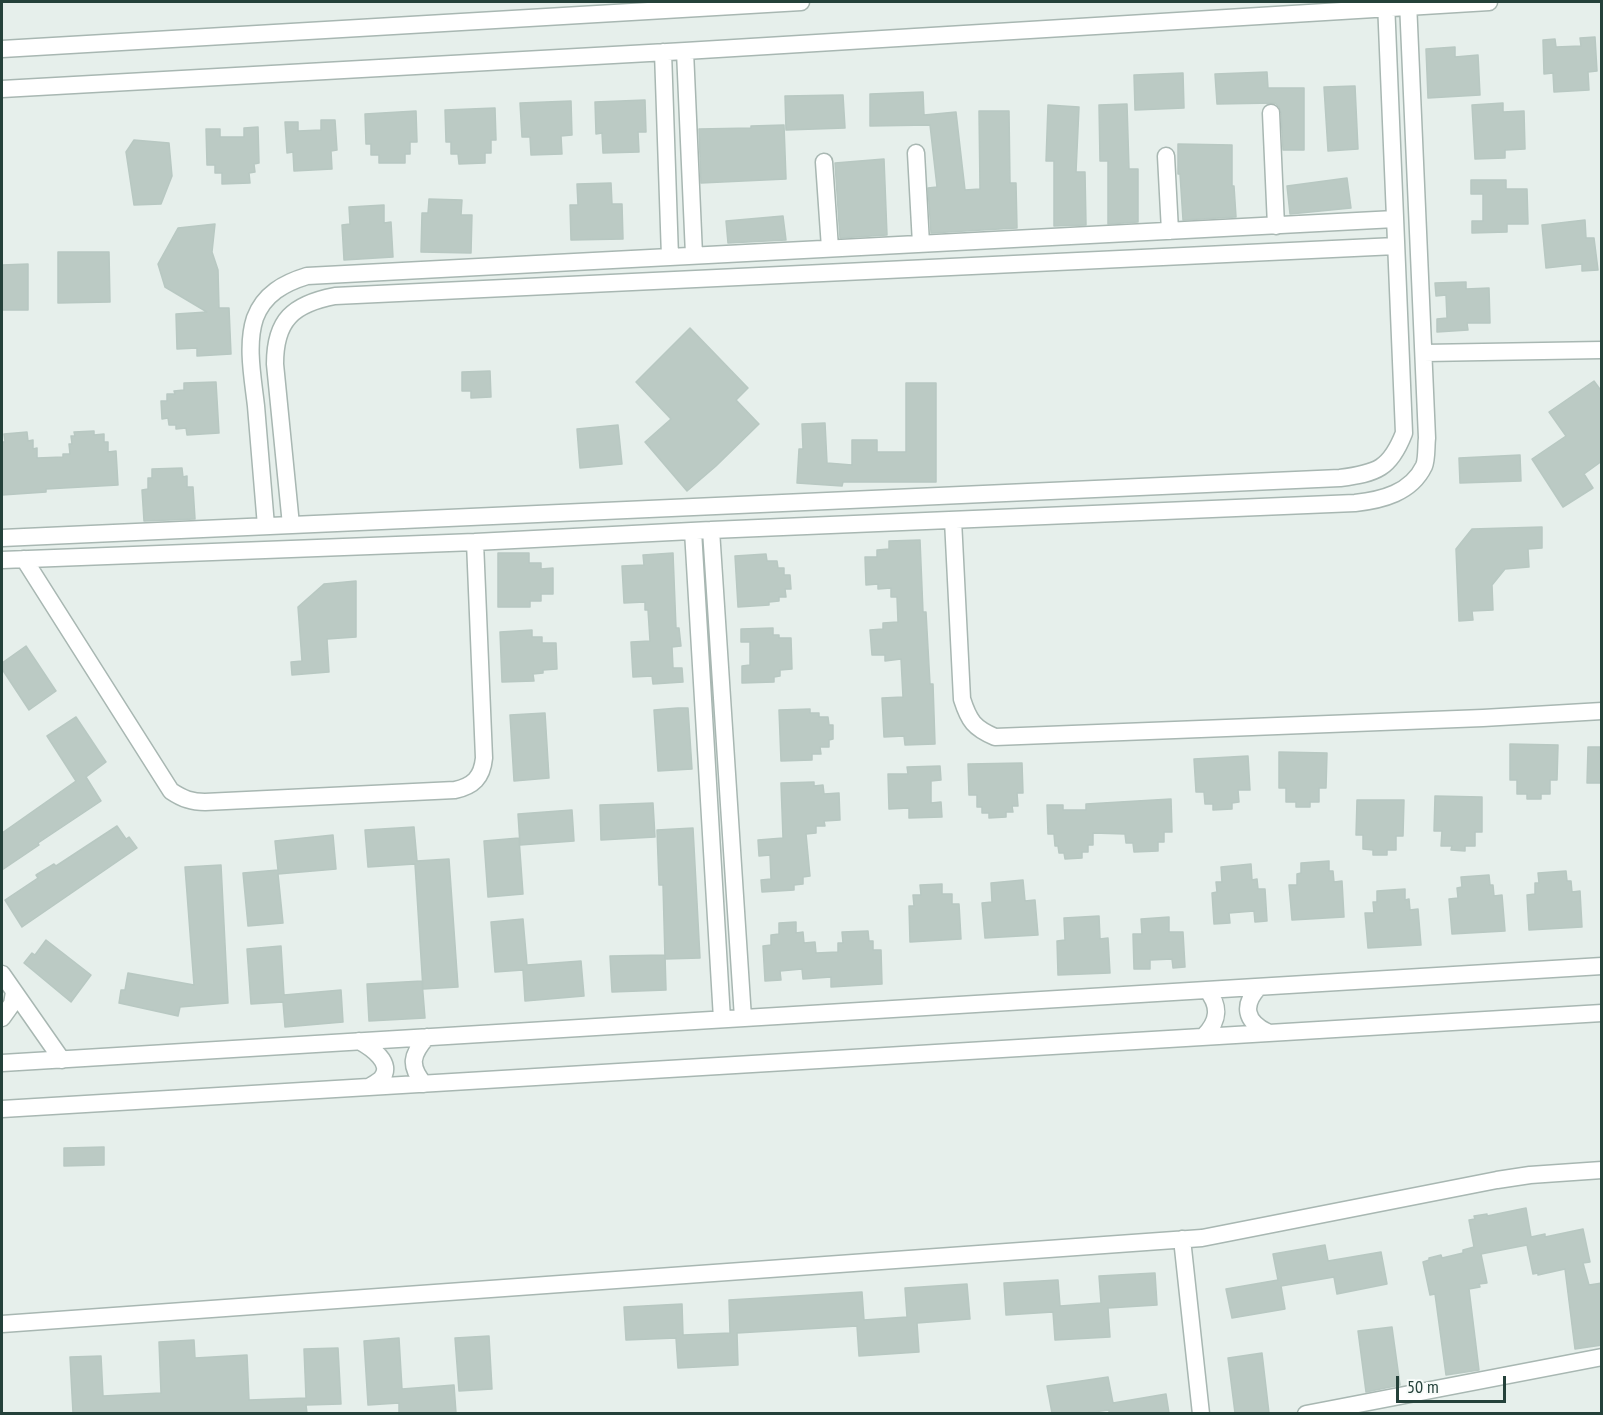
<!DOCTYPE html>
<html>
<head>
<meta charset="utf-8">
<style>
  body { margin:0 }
  #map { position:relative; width:1603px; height:1415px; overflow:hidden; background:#e6efeb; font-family:"PT Sans Narrow",sans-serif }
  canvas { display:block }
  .frame { position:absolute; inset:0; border:3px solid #24413a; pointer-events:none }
  .scale { position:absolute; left:1396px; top:1376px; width:110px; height:27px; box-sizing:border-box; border:3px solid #24413a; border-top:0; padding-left:8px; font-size:18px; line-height:21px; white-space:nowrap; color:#24413a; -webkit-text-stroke:4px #f7fbf9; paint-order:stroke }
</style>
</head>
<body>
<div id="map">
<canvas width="1603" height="1415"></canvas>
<div class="frame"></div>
<div class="scale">50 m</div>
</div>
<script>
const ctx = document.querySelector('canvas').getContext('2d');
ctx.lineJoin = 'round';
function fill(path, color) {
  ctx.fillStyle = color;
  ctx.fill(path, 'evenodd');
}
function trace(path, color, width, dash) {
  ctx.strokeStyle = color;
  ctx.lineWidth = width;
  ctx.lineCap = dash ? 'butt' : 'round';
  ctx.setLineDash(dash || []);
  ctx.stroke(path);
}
const building = new Path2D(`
  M1595 37 1597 71 1588 72 1589 90 1554 92 1553 73 1544 74 1543 40 1555 39 1556 47 1581 46 1580 38Z
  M1455 47V57L1478 55 1480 95 1428 98 1426 49Z
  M1267 72 1268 88H1304V150H1283L1281 113 1279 107 1275 103 1217 104 1215 74Z
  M1183 73 1184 108 1135 110 1134 75Z
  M1355 86 1358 149 1328 151 1324 87Z
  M923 92 924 115 956 112 965 190 980 189 979 111H1009L1010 183H1016L1017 228 931 233 928 188 937 187 930 125 870 126V94Z
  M843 95 845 128 786 130 785 96Z
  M645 100 646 132H638L639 152 603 153 602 133 596 134 595 102Z
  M571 101 572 135 561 136 562 154 531 155 530 137H522L520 103Z
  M1503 103V112L1524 111 1525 149 1505 150V158L1475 159 1472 105Z
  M1127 104 1129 169H1138V222L1108 224V161H1100L1099 105Z
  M1048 105 1079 107 1076 172H1085L1086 225 1054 226V161H1046Z
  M495 108 496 140H491V153H485V163L459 164 458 154H451V142H446L445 110Z
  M416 111 417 142H410V154H405V163H379V155H371V144H366L365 114Z
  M321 120H335L337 150 331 151 332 169 294 171 293 152 287 153 285 122H298V131L321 130Z
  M784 125 786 179 701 183 699 129 751 128V126Z
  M258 127 259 163 254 164 255 172 249 173 250 183 222 184V173H215V165H207L206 129H220V137H244V128Z
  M134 140 169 143 172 176 161 204 134 205 126 152Z
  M1178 144 1232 145V186H1234L1236 217 1183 220 1180 174H1178Z
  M884 159 887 235 840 238 835 163Z
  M1347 178 1351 208 1290 214 1287 186Z
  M1471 180H1506V189H1527L1528 224H1507V232L1472 233V221H1483V194H1471Z
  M611 183 612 204H622L623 239 571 240 570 205H578L577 184Z
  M429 199 462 200 461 215H472L471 253 421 252 422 213H428Z
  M384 205V223L391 222 393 257 344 260 342 225 350 224 349 207Z
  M783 216 786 240 728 243 726 221Z
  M1585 220 1586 238H1594L1598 270 1582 271V264L1546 268 1542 225Z
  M215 224 212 252 218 270 219 308H229L231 354 197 356V348L177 349 176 314 207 312 165 287 158 264 178 228Z
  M58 252H109L110 302 58 303Z
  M28 264V310H2V265Z
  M1466 282V289L1489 288 1490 323H1467L1468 330 1437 332V319L1447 318 1446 295 1436 296 1435 283Z
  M690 328 748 388 736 400 759 424 716 466 687 491 645 442 671 419 636 382Z
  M490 371 491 397 471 398V391H462V372Z
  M1594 381 1602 392V461L1584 474 1593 488 1563 507 1532 459 1566 436 1549 412Z
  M216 382 219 433 187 435 186 428 176 429V425H169L168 418 162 419 161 401H167V394H175L174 391 184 390V383Z
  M906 383H936V482H843L842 486 797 483 799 449H803L802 424 825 423 827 463 852 465V440H877V452H906Z
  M618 425 622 464 580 468 577 429Z
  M94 431V435L104 434V442H108V452L116 451 118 485 46 489V492L2 495V442H5L4 434 27 432 28 441 33 440V449L37 448V458L63 457V454H70L69 444H72L71 436H75L74 432Z
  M1520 455 1521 481 1460 483 1459 458Z
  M182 468 183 477 187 476V487H193L195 519 144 521 142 490 148 489V478H152V469Z
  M1542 527V548L1528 549 1529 567 1505 569 1492 585 1493 610 1472 611 1473 620 1459 621 1456 549 1472 529Z
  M920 540 923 612H926L930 684H933L935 744 905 745 904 736 884 737 882 698 903 697 901 659 885 661V655H872L870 630 883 629V623L898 622 897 597H891V588L878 589V584L866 585 865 557H877V550L889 549V541Z
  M498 553H529V563H541V569L553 568V594H541V601H530V607H498Z
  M673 553 676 628H679L681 646 672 647 673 668H682L683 682 653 684 652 676 633 677 631 642 650 641 648 610H645V602L624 603 622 566 644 565 643 555Z
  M766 554 767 561H777L778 568H784V575H790L791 589H785L786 597H779V601L769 602V605L738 607 735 556Z
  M356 581V637L327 639 329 672 292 675 291 662 302 661 298 607 324 584Z
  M773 628V635H779V638H791L792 669 780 670V676L774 677V682L742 683V666L750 665V642H741V629Z
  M532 630V637H542V643H556L557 669 543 670V673L533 674 534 681 502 682 500 632Z
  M26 646 56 691 29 710 2 669V663Z
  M678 708H688L692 769 658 771 654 710Z
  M810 709V713H819V717H828L829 725H833V739L829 740V747H820L821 754H812V760L781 761 779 710Z
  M545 713 549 778 514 781 510 715Z
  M76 717 106 762 86 777 101 801 38 843 39 845 2 870V833L76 781 47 736Z
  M1510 744 1558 745 1557 780H1550V794H1541V799H1527V794H1517V780H1510Z
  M1588 747H1600L1602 783H1587Z
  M1279 752 1327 753 1326 788H1319V802H1310V807H1296V802H1286V788H1279Z
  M1248 756 1250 790H1238L1239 802 1232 803V809L1213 810V804H1205L1204 792H1196L1194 759Z
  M1022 763 1023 793H1017L1018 806H1012L1013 812H1006V817L989 818V813H982V807H977V795H969L968 764Z
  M940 766 941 780 931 781V803L941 802 942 817 909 818V808L889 809 888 774H908L907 767Z
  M814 782V786L823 785 824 794 839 793 840 820 824 821 825 826H816V833L806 834 810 876 803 877V884L794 885V890L762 892 761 880 771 879 770 855 759 856 758 840 783 838 781 783Z
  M1435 796 1482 797V832H1475V846H1465V851L1451 850 1452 846H1441L1442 831H1434Z
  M1171 799 1172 832H1164V842H1158V851L1134 852 1133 843H1126L1125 834 1093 833V845H1088V852H1082V858L1065 859 1064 853H1059L1058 846H1055L1054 834H1048L1047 805H1063V810H1086V804Z
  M1357 800H1404L1403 836H1396V850H1387V855H1373V850L1363 849V835H1356Z
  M653 803 655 837 601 840 600 805Z
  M572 810 574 841 520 845 518 814Z
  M117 826 126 839 129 837 137 848 22 927 5 900 38 878 36 875 54 864 56 866Z
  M414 827 417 861 449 859 458 987 423 989 415 864 368 867 365 830Z
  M693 828 700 958 665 959 663 885H659L657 830Z
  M333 835 336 869 278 874 283 923 248 926 243 873 278 870 275 841Z
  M519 838 523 894 488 897 484 841Z
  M1329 861V871H1333L1334 882 1342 881 1344 917 1292 920 1289 885H1297V874L1301 873V863Z
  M1251 864 1252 880 1257 879 1258 889H1265L1267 921 1255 922 1254 911 1229 913 1230 923 1214 924 1212 893 1217 892 1216 882H1222L1221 867Z
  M221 865 228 1003 180 1007 178 1016 119 1003 121 990H125L128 973 194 985 185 867Z
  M1566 871 1567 881H1571L1572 892 1580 891 1582 927 1529 930 1527 895 1535 894V883H1539L1538 873Z
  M1489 875 1490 885H1493L1494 896 1502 895 1505 931 1452 934 1449 899 1458 898 1457 888 1462 887 1461 877Z
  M1023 880 1025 901 1035 900 1038 935 985 938 982 903 992 902 991 883Z
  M942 884V894H952V904H959L961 939 910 942 909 906H914L913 895H921L920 885Z
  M1405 889V900L1409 899 1410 910 1418 909 1421 945 1368 948 1365 913H1374L1373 902H1377V891Z
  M1099 916 1100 939 1108 938 1110 973 1058 975 1057 941 1065 940 1064 918Z
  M1169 917V932H1183L1185 967 1173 968 1172 959 1150 960V969H1134L1133 934H1142L1141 919Z
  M523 919 527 965 581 961 584 996 525 1001 523 970 495 972 491 922Z
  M796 922V933L803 932 804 943 815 942 816 953 838 952V943H843L842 932 868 931 869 941H873V950H881L882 984 831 987V977L803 979 802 969 780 971 781 980 765 981 763 946 771 945V935L779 934V923Z
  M46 940 91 975 71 1002 24 963 32 953 35 955Z
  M281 946 284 995 341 990 343 1022 285 1027 283 1002 251 1004 247 949Z
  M665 955 666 990 612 992 610 956Z
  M422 981 425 1018 369 1021 367 984Z
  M104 1147V1165L64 1166V1148Z
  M1526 1208 1531 1237 1545 1234V1237L1583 1229 1590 1262 1583 1263 1589 1285 1602 1283V1345L1575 1349 1565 1269 1538 1275V1273L1533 1274 1527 1245 1481 1254 1487 1283 1479 1284 1480 1287 1469 1289 1479 1370 1446 1375 1435 1294 1430 1295 1423 1262 1429 1260V1258L1441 1255 1442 1258 1463 1253V1250L1474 1247 1469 1220 1475 1219 1474 1216 1487 1214V1216Z
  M1325 1245 1328 1261 1381 1252 1387 1284 1337 1294 1334 1277 1281 1286 1285 1309 1232 1318 1226 1289 1278 1280 1273 1254Z
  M1155 1273 1157 1305 1108 1308 1110 1337 1055 1340 1053 1312 1006 1315 1004 1283 1058 1280 1060 1306 1101 1303 1099 1276Z
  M967 1284 970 1319 917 1323 919 1352 859 1356 857 1326 737 1333 738 1365 678 1368 676 1338 626 1340 624 1307 682 1304 683 1335 730 1333 729 1300 862 1292 864 1320 907 1317 905 1288Z
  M1392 1327 1400 1385 1366 1392 1358 1331Z
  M489 1336 492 1389 459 1391 455 1338Z
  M399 1338 402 1389 454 1385 456 1413H399V1403L368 1405 364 1341Z
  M194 1340 195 1358 247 1355 249 1400 306 1398 304 1349 338 1348 341 1404 306 1405 307 1413H216L215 1412 73 1413 70 1357 101 1356 103 1396 161 1393 159 1342Z
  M1262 1353 1269 1413H1235L1228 1358Z
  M1108 1377 1113 1403 1166 1394 1169 1413H1109V1410L1085 1413H1052L1047 1386Z`);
const minor = new Path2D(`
  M2 49 801 2
  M685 51 694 255
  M663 52 670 257
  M2 89 685 51 1489 2
  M1271 113 1276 226
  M916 153 921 244
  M1166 156 1170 231
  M824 162 830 248
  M1424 353 1602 350
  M953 520 962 699C969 721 974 728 995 737L1483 718 1602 711
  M291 525 275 364C275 320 293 304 335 296L1396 246
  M266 526C263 486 259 446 256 406 253 379 246 345 255 318 264 294 284 283 307 276L1395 219
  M711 530 743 1018
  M693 531 722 1019
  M2 538 1340 478C1377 473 1390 469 1404 433L1386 2
  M24 559 171 791C183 799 192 802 205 802L455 790C473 786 482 778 484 758L475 542
  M2 560 475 542 711 530 1355 503C1382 500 1411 493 1424 466 1427 459 1426 446 1427 438L1408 2
  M2 974 62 1060
  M1259 987C1242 1005 1245 1021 1267 1032
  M2 1018 12 1004 14 992
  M1204 1036C1219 1021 1220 1006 1207 990
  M359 1041C370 1047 395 1063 381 1079 378 1082 372 1085 369 1087
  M2 1063 1602 966
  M424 1084C409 1066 411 1055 427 1037
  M2 1109 1602 1013
  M1182 1239 1201 1414
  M2 1324 1202 1238 1497 1180 1530 1175 1602 1170
  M1306 1414 1602 1357`);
fill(building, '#bbcac4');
trace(building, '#b8c8c2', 1.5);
trace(minor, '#a8b7b2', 19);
trace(minor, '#fff', 16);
</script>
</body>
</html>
